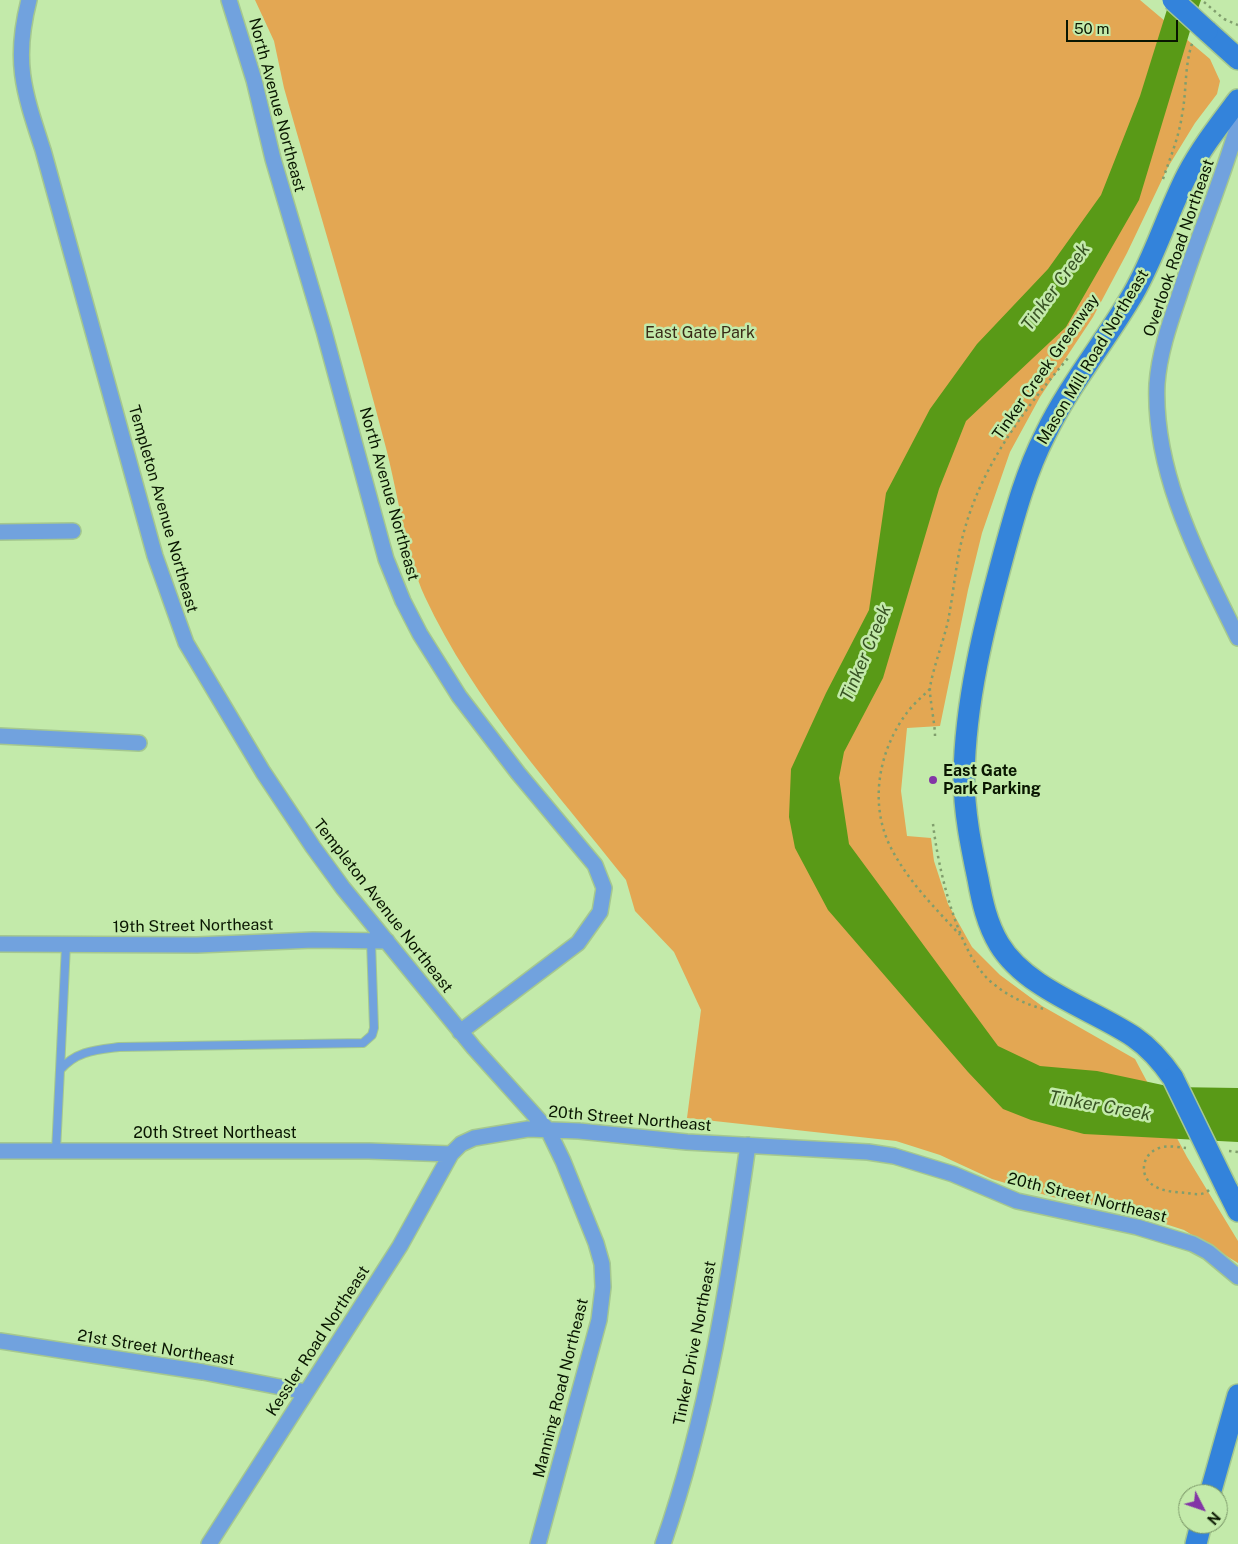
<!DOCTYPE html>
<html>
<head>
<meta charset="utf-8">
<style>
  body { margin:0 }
  #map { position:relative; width:1238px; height:1544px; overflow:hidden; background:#c3eaaa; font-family:"Public Sans",sans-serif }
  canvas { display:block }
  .north { position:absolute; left:1178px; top:1484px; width:50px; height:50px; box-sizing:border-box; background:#c3eaaa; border:1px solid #799566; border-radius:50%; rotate:131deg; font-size:14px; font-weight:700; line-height:20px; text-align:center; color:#091601 }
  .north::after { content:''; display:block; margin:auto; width:18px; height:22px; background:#8335a6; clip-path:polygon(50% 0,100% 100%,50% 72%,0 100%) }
  .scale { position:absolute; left:1066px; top:20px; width:112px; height:22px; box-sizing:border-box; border:2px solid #091601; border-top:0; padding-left:6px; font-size:15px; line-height:18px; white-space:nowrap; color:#091601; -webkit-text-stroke:4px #c3eaaa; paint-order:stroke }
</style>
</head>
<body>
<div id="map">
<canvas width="1238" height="1544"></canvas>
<div class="north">N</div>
<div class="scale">50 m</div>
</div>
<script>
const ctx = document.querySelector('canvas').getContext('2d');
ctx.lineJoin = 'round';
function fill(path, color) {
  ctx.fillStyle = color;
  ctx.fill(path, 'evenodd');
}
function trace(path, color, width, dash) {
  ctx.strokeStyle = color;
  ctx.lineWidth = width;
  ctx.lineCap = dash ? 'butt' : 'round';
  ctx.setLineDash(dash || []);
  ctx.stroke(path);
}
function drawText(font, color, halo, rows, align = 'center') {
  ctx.font = font + ' "Public Sans",sans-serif';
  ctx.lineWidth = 5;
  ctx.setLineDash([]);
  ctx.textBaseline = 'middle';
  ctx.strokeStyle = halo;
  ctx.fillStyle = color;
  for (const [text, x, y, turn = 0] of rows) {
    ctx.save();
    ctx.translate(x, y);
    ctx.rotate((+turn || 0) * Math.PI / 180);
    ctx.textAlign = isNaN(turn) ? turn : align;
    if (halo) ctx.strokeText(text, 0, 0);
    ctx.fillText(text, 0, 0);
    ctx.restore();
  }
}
const green = new Path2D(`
  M255 0H1140L1210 59 1220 81 1217 94 1195 123 1168 167 1127 253 1093 317 1040 397 1010 452 982 533 968 590 940 726 907 728 901 791 907 836 931 838 934 861 948 904 972 947 1000 975 1042 1006 1135 1059 1187 1157 1238 1241V1263L1184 1230 1125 1211 1052 1197 992 1179 940 1155 896 1141 687 1118 701 1010 674 952 635 911 626 880C555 790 474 702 425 597 406 555 398 494 386 448 355 328 318 208 284 88L274 41Z`);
const water = new Path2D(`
  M1170 0H1201L1190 31 1139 200 1066 327 966 421 939 489 883 678 844 752 839 778 849 844 998 1046 1040 1066 1097 1071 1172 1087 1238 1088V1142L1084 1134 1031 1120 1003 1109 968 1072 828 910 795 848 789 817 791 769 826 693 869 610 886 493 930 409 977 344 1048 269 1101 195 1140 96Z`);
const path = new Path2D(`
  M1224 19 1238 25
  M1163 179C1170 158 1179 137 1182 115 1187 90 1184 65 1193 41
  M930 689C922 697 912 705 906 714 878 752 869 805 891 848 908 881 935 908 960 935
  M935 736C935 723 929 696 930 687 934 665 943 643 948 621 954 591 956 558 965 528 983 464 1026 407 1069 357
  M933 824C938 868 957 951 990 981 1006 995 1024 1004 1044 1009
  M1186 1148C1178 1147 1167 1145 1159 1148 1141 1154 1138 1178 1156 1187 1165 1192 1177 1192 1187 1193 1195 1194 1203 1196 1209 1190
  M1229 1151 1238 1152`);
const lane = new Path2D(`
  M60 1070 66 945
  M56 1151 60 1070C76 1051 95 1050 119 1047L363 1043 372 1035 374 1028 371 941`);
const street = new Path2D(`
  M29 0C13 62 24 92 43 150L155 556 186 643 263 772 313 847 343 888 474 1048 548 1130 563 1161 596 1243 602 1264 603 1287 599 1320 538 1544
  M229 0 254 80 273 159 324 331 386 559 403 601 420 634 459 696 518 773 595 865 604 888 600 912 578 943 460 1032
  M1238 125C1221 183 1197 239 1179 296 1169 325 1159 355 1157 384 1153 474 1200 560 1238 638
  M0 532 73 531
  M0 736 139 743
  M0 944 197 945 313 940 387 941
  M0 1151H369L451 1154 461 1144 474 1138 528 1129 579 1131 687 1142 868 1152 894 1156 953 1174 1017 1201 1137 1227 1193 1244 1208 1252 1238 1277
  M0 1341 203 1372 306 1392
  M209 1544 400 1246 451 1154
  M663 1544C708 1415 729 1279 748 1145`);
const secondary = new Path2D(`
  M1207 31 1238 59
  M1173 1078C1162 1062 1150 1048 1134 1037 1092 1009 1026 989 999 944 987 924 982 901 978 879 971 846 964 812 964 777 965 702 984 626 1004 553 1015 513 1026 472 1045 435 1069 385 1105 342 1133 294 1155 256 1167 214 1187 175 1201 148 1220 124 1238 100
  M1227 1189 1238 1211
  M1210 1494 1238 1395
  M1196 1544 1201 1524`);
const pathBridge = new Path2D(`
  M1204 2 1224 19`);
const secondaryBridge = new Path2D(`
  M1173 0 1207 31
  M1173 1078 1227 1189`);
const markers = [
  [933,780,5,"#8335a6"]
];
const streetNames = [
  ["North Avenue Northeast",277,105,75],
  ["Overlook Road Northeast",1179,248,-71],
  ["Mason Mill Road Northeast",1093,357,-59],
  ["Tinker Creek Greenway",1046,367,-55],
  ["North Avenue Northeast",389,494,74],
  ["Templeton Avenue Northeast",163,509,74],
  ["Templeton Avenue Northeast",383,906,52],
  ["19th Street Northeast",193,926,-1],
  ["20th Street Northeast",630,1119,5],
  ["20th Street Northeast",215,1133],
  ["20th Street Northeast",1087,1198,14],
  ["Kessler Road Northeast",318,1341,-57],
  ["Tinker Drive Northeast",695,1343,-79],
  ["21st Street Northeast",156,1348,9],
  ["Manning Road Northeast",561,1388,-76]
];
const parkNames = [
  ["East Gate Park",700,333]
];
const poiNames = [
  ["East Gate",943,771],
  ["Park Parking",943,789]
];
const waterNames = [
  ["Tinker Creek",1056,287,-54],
  ["Tinker Creek",866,653,-67],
  ["Tinker Creek",1100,1106,10]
];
fill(green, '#e3a753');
fill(water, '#599a17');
trace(lane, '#a5c88f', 10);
trace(street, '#a5c88f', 18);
trace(secondary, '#a5c88f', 24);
trace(path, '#809e6d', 2.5, [2.5, 4]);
trace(lane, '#71a2de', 8);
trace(street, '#71a2de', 15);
trace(secondary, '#3383db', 21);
trace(secondaryBridge, '#a5c88f', 24, []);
trace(pathBridge, '#809e6d', 2.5, [2.5, 4]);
trace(secondaryBridge, '#3383db', 21);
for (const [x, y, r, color] of markers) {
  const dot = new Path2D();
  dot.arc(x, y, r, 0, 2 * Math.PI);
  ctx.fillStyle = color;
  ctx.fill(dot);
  trace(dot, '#c3eaaa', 2);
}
drawText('16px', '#091601', '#c3eaaa', streetNames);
drawText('16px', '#3a2b17', '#c3eaaa', parkNames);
drawText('bold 16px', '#091601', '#c3eaaa', poiNames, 'left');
drawText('italic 18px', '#385324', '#c3eaaa', waterNames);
</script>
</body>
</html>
